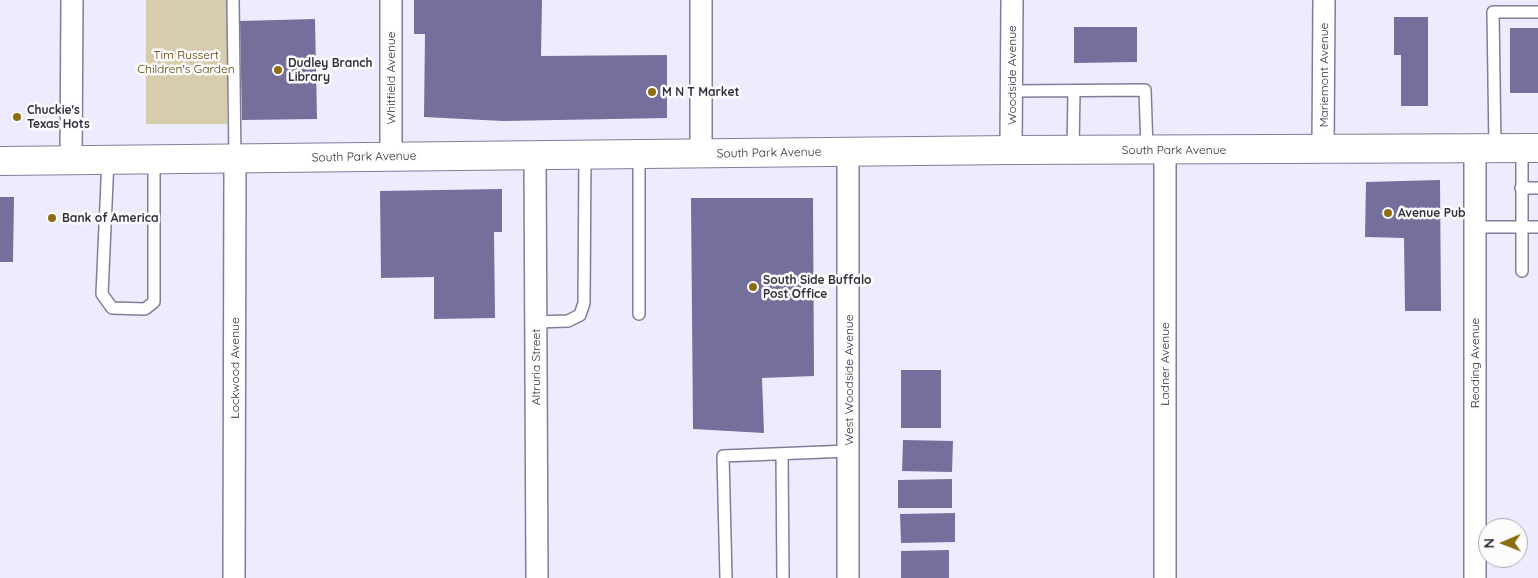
<!DOCTYPE html>
<html>
<head>
<meta charset="utf-8">
<style>
  body { margin:0 }
  #map { position:relative; width:1538px; height:578px; overflow:hidden; background:#edecff; font-family:Quicksand,sans-serif }
  canvas { display:block }
  .north { position:absolute; left:1478px; top:518px; width:50px; height:50px; box-sizing:border-box; background:#fcfcfc; border:1px solid #abaaaf; border-radius:50%; rotate:269deg; font-size:14px; font-weight:700; line-height:20px; text-align:center; color:#31303b }
  .north::after { content:''; display:block; margin:auto; width:18px; height:22px; background:#8c6e10; clip-path:polygon(50% 0,100% 100%,50% 72%,0 100%) }
</style>
</head>
<body>
<div id="map">
<canvas width="1538" height="578"></canvas>
<div class="north">N</div>
</div>
<script>
const ctx = document.querySelector('canvas').getContext('2d');
ctx.lineJoin = 'round';
function fill(path, color) {
  ctx.fillStyle = color;
  ctx.fill(path, 'evenodd');
}
function trace(path, color, width, dash) {
  ctx.strokeStyle = color;
  ctx.lineWidth = width;
  ctx.lineCap = dash ? 'butt' : 'round';
  ctx.setLineDash(dash || []);
  ctx.stroke(path);
}
function drawText(font, color, halo, rows, align = 'center') {
  ctx.font = font + ' Quicksand,sans-serif';
  ctx.lineWidth = 5;
  ctx.setLineDash([]);
  ctx.textBaseline = 'middle';
  ctx.strokeStyle = halo;
  ctx.fillStyle = color;
  for (const [text, x, y, turn = 0] of rows) {
    ctx.save();
    ctx.translate(x, y);
    ctx.rotate((+turn || 0) * Math.PI / 180);
    ctx.textAlign = isNaN(turn) ? turn : align;
    if (halo) ctx.strokeText(text, 0, 0);
    ctx.fillText(text, 0, 0);
    ctx.restore();
  }
}
const green = new Path2D(`
  M146 0H227V124H146Z`);
const building = new Path2D(`
  M414 0H542L541 56 667 55V118L503 121 424 117 425 34H414Z
  M1394 17H1428V106H1401V55H1394Z
  M315 19 317 119 242 120 240 21Z
  M1074 27H1137V62L1074 63Z
  M1510 28H1538V93H1510Z
  M1440 180 1441 311H1405L1404 238 1365 237 1366 182Z
  M502 189V232H494L495 318 434 319V277L381 278 380 191Z
  M0 197H14L13 262H0Z
  M691 198H813L814 376 762 378 764 433 693 429Z
  M901 370H941V428H901Z
  M903 440 953 441 952 472 902 471Z
  M952 479V508H898V480Z
  M955 513V542L901 543 900 514Z
  M949 550V578H901V551Z`);
const lane = new Path2D(`
  M233 0 235 158
  M1012 91 1145 90 1147 150
  M1495 148 1493 12H1538
  M1522 148V227H1538
  M1073 150 1074 91
  M108 159 102 294 112 308 145 309 154 302V159
  M1521 188H1538
  M1475 227H1522V271
  M639 314V154
  M535 322 568 321 580 315 584 303 585 154
  M782 454 783 578
  M726 578 723 456 849 451`);
const street = new Path2D(`
  M391 0V157
  M1323 149 1324 0
  M1011 150 1012 0
  M1165 150V578
  M701 154V0
  M535 156 537 578
  M71 160 72 0
  M234 578 235 158
  M848 578V152
  M1475 578V148`);
const primary = new Path2D(`
  M0 161 1011 150 1538 148`);
const markers = [
  [278,70,5,"#8c6e10"],
  [652,92,5,"#8c6e10"],
  [17,117,5,"#8c6e10"],
  [1388,213,5,"#8c6e10"],
  [52,218,5,"#8c6e10"],
  [753,287,5,"#8c6e10"]
];
const parkNames = [
  ["Tim Russert",186,55],
  ["Children's Garden",186,69]
];
const poiNames = [
  ["Dudley Branch",288,63],
  ["Library",288,77],
  ["M N T Market",662,92],
  ["Chuckie's",27,110],
  ["Texas Hots",27,124],
  ["Avenue Pub",1398,213],
  ["Bank of America",62,218],
  ["South Side Buffalo",763,280],
  ["Post Office",763,294]
];
const streetNames = [
  ["Woodside Avenue",1012,75,-90],
  ["Mariemont Avenue",1324,75,-90],
  ["Whitfield Avenue",391,78,-90],
  ["South Park Avenue",1174,150],
  ["South Park Avenue",769,153,-1],
  ["South Park Avenue",364,157,-1],
  ["Reading Avenue",1475,363,-90],
  ["Ladner Avenue",1165,364,-90],
  ["Altruria Street",536,367,-90],
  ["Lockwood Avenue",235,368,-90],
  ["West Woodside Avenue",849,380,-90]
];
fill(green, '#d8ccae');
fill(building, '#746f9b');
trace(lane, '#807d99', 14);
trace(street, '#807d99', 24);
trace(primary, '#807d99', 30);
trace(lane, '#fff', 11);
trace(street, '#fff', 21);
trace(primary, '#fff', 28);
for (const [x, y, r, color] of markers) {
  const dot = new Path2D();
  dot.arc(x, y, r, 0, 2 * Math.PI);
  ctx.fillStyle = color;
  ctx.fill(dot);
  trace(dot, '#fcfcfc', 2);
}
drawText('12px', '#564203', '#fcfcfc', parkNames);
drawText('bold 12px', '#31303b', '#fcfcfc', poiNames, 'left');
drawText('12px', '#31303b', '#fcfcfc', streetNames);
</script>
</body>
</html>
